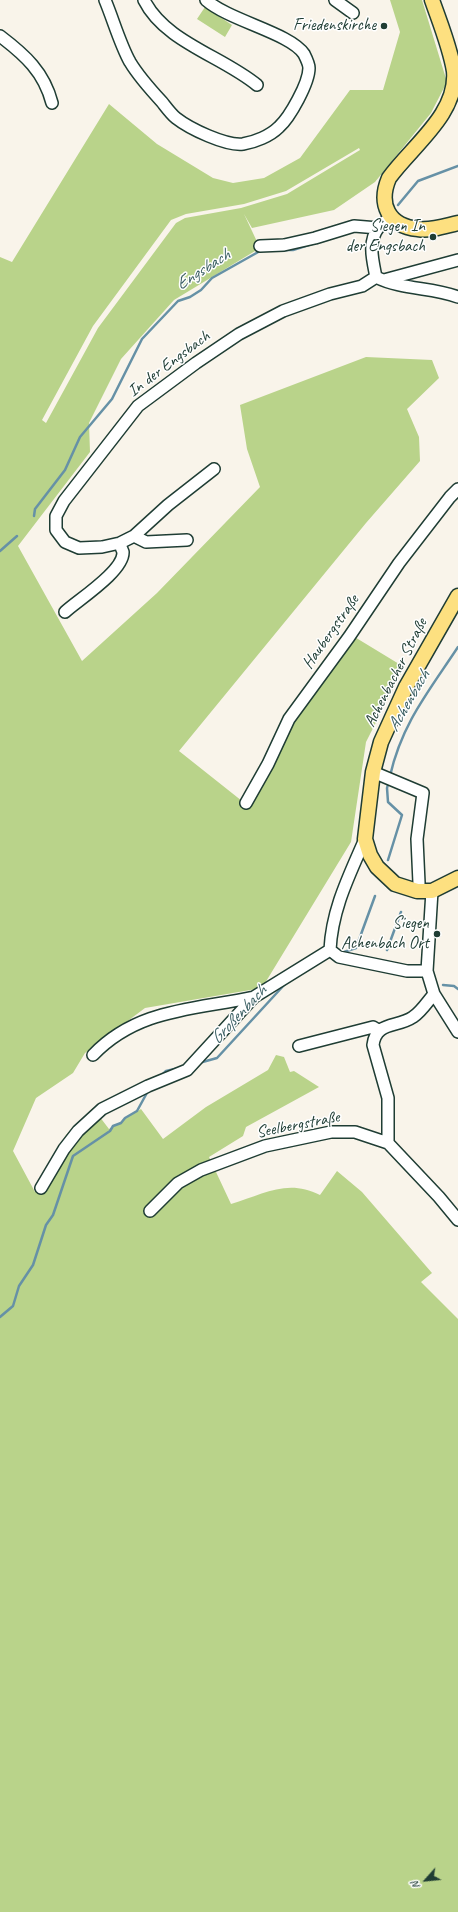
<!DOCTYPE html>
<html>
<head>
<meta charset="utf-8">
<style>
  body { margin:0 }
  #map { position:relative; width:458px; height:1912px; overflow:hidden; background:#f9f4ea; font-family:Caveat,sans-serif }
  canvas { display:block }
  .north { position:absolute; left:406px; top:1860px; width:40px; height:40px; -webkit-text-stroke:3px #fff; paint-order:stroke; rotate:243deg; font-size:11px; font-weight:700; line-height:16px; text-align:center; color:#1f3d34 }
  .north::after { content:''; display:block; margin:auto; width:14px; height:18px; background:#1f3d34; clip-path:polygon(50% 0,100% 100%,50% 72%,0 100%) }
</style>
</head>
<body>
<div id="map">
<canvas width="458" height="1912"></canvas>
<div class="north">N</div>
</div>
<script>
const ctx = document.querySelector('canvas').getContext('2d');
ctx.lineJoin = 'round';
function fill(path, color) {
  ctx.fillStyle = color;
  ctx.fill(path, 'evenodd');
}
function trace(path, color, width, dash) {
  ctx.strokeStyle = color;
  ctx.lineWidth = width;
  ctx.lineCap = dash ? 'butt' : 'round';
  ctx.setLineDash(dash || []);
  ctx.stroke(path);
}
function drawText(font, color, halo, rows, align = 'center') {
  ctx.font = font + ' Caveat,sans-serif';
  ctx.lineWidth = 3;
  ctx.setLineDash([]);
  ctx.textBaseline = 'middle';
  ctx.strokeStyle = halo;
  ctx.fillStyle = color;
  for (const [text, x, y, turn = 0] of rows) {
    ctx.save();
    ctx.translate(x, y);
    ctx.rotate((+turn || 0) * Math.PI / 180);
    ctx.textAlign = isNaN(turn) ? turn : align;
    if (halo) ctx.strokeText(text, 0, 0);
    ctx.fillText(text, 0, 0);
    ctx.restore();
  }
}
const green = new Path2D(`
  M390 0H422L447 82 431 113 375 182 334 210 252 228 244 214 260 248 174 300 121 359 89 423 90 452 18 546 82 661 157 593 260 487 247 449 240 405 366 357 432 360 439 378 407 409 419 437 420 461 366 523 179 751 242 801 265 763 353 636 404 667 366 742 351 842 262 988 145 1008 85 1053 73 1073 36 1098 13 1151 35 1192 66 1135 93 1108 109 1129 141 1109 163 1139 206 1107 268 1070 276 1055 284 1057 290 1072 294 1071 319 1087 246 1127 243 1136 209 1157 231 1204C262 1195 287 1178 320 1195L337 1171 362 1192 432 1273 421 1282 458 1319V1912H0V257L12 262 109 104 157 144 213 178 233 183 264 178 300 158 350 90H383L400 32ZM359 148 360 150 287 194 241 208 185 218 176 223 98 328 46 423 42 420 93 326 171 220 186 214 244 204 286 191Z
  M205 7 232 25 225 37 197 19Z`);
const stream = new Path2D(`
  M398 205 418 181 458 166
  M285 250H293L312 244
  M34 516 35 509 65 470 80 437 112 399 142 339 178 301 190 297 201 290 212 278 260 251
  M0 551 17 536
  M390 776C402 723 429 691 458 647
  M388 860 402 815 388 802 387 788 389 781
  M387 950 401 912
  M341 953 356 948 375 896
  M443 985 454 986 458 989
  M199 1063 217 1058 285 984
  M162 1075 166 1071 179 1068
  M0 1317 13 1306 19 1286 33 1265 46 1225 53 1215 73 1156 110 1131 113 1126 121 1123 125 1118 137 1111 148 1091`);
const minor = new Path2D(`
  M105 0C113 19 120 44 130 62 139 77 150 89 162 102 166 107 171 114 176 118 190 129 226 146 243 144 255 142 270 136 279 127 290 117 309 83 309 68 309 64 306 58 304 54 290 33 230 21 206 0
  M144 0C165 42 222 56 257 85
  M335 0 353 13
  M0 36C25 55 44 72 52 103
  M391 217C387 220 382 224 379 227 367 241 373 262 376 277 402 290 431 287 458 297
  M260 246 284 245 315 238 354 226 378 228
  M384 280 458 260
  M214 469 168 505 134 536 120 543 102 547 79 548 65 542 56 530V516L64 501 138 406 196 363 239 334 283 311 330 294 362 286 376 277
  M134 536 146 542 187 540
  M65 612C78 600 124 571 123 552 122 549 120 546 120 543
  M373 772 423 793 417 839 419 883 417 891
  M246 803 268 764 289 719 349 637 399 563 450 497 458 489
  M432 891 427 971 434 994 458 1032
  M330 950C332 909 349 876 365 839
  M330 950 339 957 407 971H427
  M299 1046 373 1027 378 1030
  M93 1055C138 1008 195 1010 254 997
  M388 1143V1098L373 1045C376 1021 397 1028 413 1017 421 1012 428 1001 434 994
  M41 1188 64 1149 78 1131 102 1109 148 1086 187 1070 254 997 330 950
  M150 1211 178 1183 201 1170 265 1146 331 1132H355L388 1143 439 1197 458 1220`);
const major = new Path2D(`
  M432 0C440 23 450 47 454 71 458 114 412 146 389 178 378 204 388 226 418 229 431 231 445 226 458 223
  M458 596 406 687 381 742 373 772 365 839 370 855 377 867 395 884 417 891H432L458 878`);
const markers = [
  [384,26,4,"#1f3d34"],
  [433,237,4,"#1f3d34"],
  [437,934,4,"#1f3d34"]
];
const poiNames = [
  ["Friedenskirche",376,26],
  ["Siegen In",425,227],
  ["der Engsbach",425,247],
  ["Siegen",429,924],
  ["Achenbach Ort",429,944]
];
const streetNames = [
  ["In der Engsbach",169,364,-37],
  ["Haubergstraße",331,632,-55],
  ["Achenbacher Straße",396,673,-63],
  ["Seelbergstraße",298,1125,-11]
];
const waterNames = [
  ["Engsbach",203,270,-33],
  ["Achenbach",409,701,-60],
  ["Großenbach",239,1015,-47]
];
fill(green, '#b9d38a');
trace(stream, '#6691a6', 2.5);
trace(minor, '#1f3d34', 14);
trace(major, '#1f3d34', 17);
trace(minor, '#fff', 11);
trace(major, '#fde080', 14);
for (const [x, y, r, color] of markers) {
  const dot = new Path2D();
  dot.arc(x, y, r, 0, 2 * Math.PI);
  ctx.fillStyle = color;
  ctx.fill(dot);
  trace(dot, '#fff', 1.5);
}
drawText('17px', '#1f3d34', '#fff', poiNames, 'right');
drawText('17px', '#1f3d34', '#fff', streetNames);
drawText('italic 18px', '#3c6064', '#fff', waterNames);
</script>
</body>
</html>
